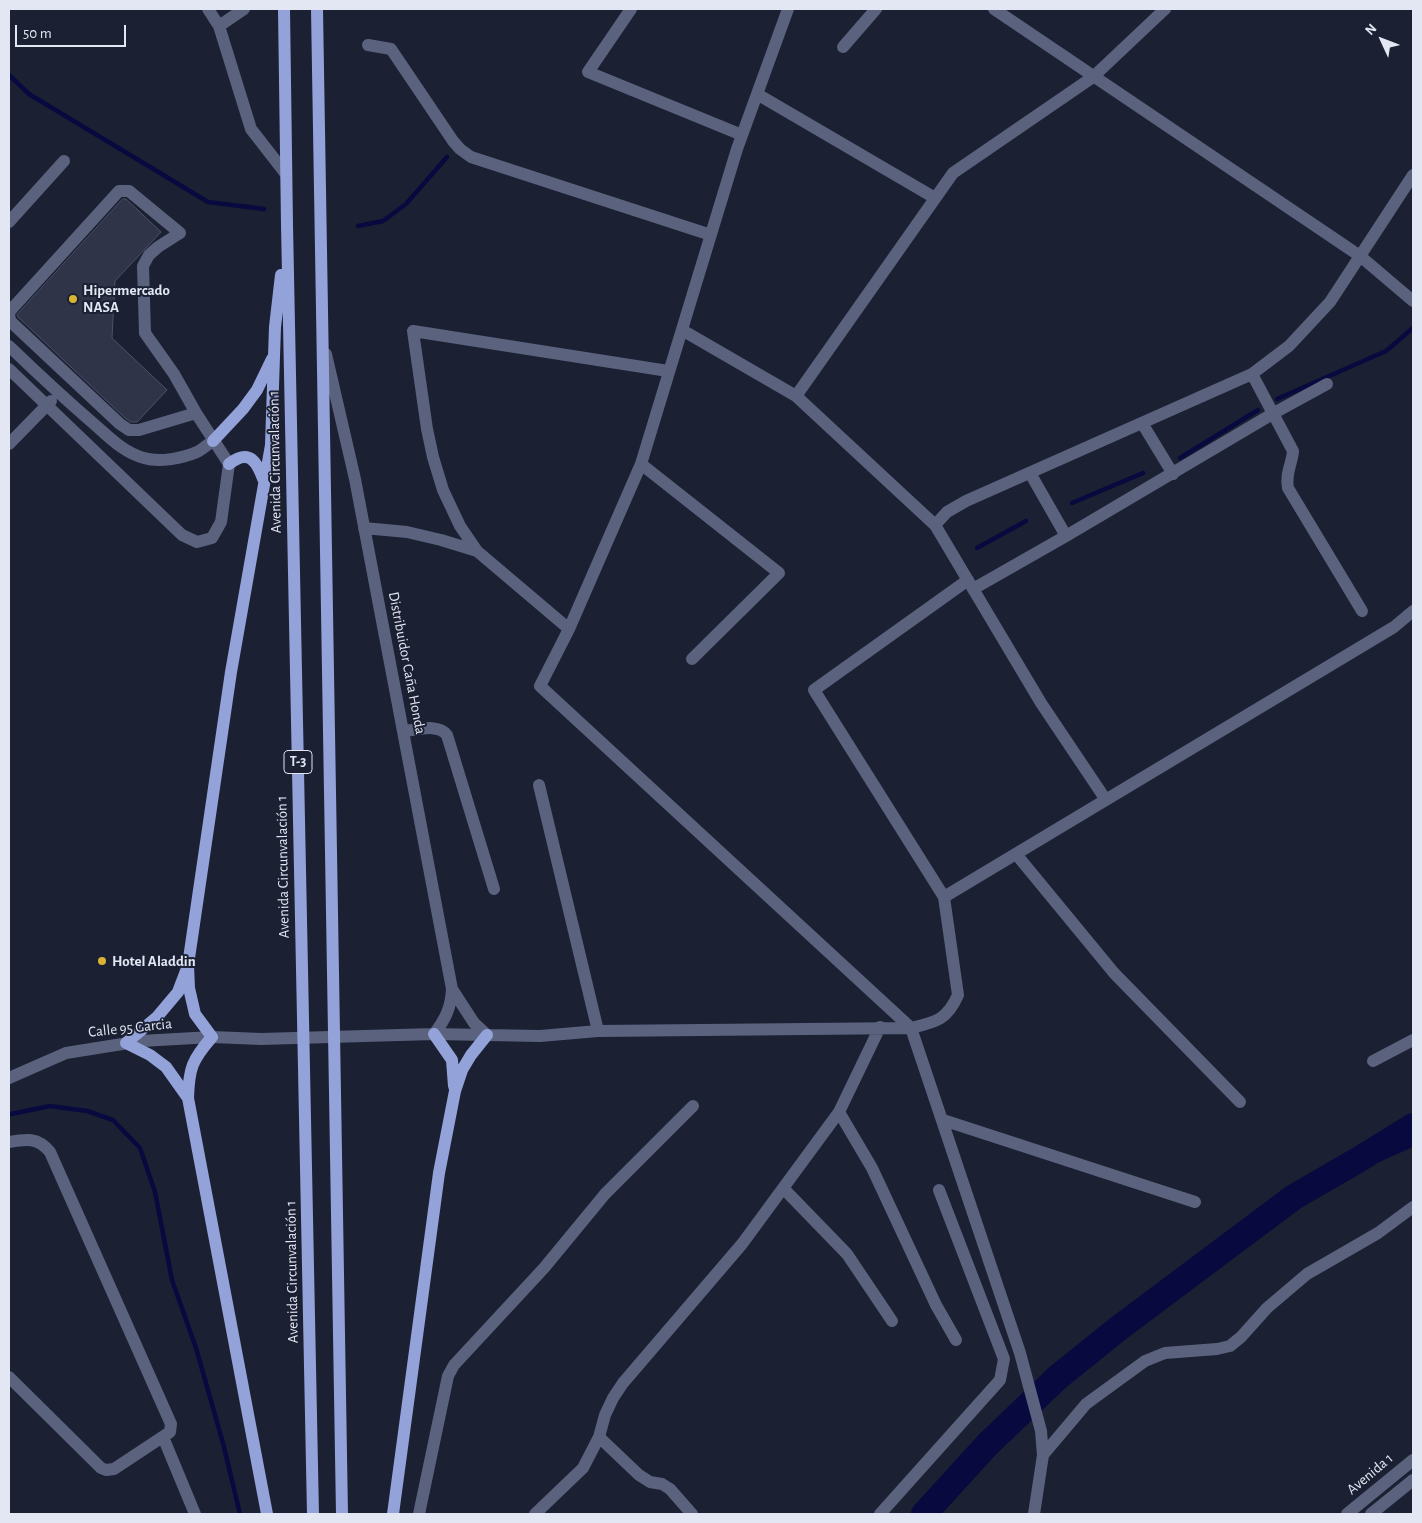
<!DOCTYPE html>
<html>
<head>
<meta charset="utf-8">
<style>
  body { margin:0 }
  #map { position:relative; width:1422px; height:1523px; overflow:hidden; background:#1b2033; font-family:"Alegreya Sans",sans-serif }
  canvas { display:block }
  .frame { position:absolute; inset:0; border:10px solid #e3e7f3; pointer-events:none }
  .north { position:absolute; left:1357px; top:15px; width:50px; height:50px; -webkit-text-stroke:4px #1b2033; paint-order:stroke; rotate:313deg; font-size:14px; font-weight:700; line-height:20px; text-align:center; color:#e3e7f3 }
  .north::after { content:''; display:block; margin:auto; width:18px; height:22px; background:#e3e7f3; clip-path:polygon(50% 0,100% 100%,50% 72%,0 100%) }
  .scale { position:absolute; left:15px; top:25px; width:111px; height:22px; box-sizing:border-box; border:2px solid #e3e7f3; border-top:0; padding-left:6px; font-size:15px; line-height:18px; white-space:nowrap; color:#e3e7f3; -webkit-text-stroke:4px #1b2033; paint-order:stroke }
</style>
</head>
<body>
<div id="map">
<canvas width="1422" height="1523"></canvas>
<div class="frame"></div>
<div class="north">N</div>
<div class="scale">50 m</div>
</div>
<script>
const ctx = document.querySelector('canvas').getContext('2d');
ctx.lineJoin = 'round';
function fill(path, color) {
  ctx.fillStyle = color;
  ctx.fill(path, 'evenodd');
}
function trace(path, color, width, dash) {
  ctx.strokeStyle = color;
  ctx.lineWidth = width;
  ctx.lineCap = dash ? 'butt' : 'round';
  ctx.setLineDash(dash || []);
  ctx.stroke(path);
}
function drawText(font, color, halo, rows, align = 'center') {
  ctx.font = font + ' "Alegreya Sans",sans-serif';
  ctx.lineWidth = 4;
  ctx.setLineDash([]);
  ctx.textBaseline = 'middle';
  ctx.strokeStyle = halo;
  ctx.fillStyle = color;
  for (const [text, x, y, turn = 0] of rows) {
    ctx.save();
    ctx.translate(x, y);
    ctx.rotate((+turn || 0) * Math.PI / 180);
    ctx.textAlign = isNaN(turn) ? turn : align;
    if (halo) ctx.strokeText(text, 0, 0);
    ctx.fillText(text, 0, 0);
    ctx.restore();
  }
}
const water = new Path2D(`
  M1413 1132V1147L1329 1184Z`);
const stream = new Path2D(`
  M9 75 29 94 208 202 264 209
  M358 226 383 221 406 204 447 157
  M1277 399 1386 351 1413 328
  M1180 458 1258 410
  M1072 503 1143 473
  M977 548 1026 521
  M11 1114 50 1106 87 1111 113 1120 140 1148 155 1192 172 1280 196 1348 223 1443 240 1514`);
const river = new Path2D(`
  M924 1514 988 1444 1058 1377 1119 1328 1294 1197 1358 1160 1413 1126`);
const building = new Path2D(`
  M123 199H126L161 232 115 281 112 338 167 390 137 422H131L125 418 18 317 17 315Z`);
const minor = new Path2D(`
  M208 9 219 26 251 129 286 174
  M631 9 588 72 742 135
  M788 9 737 149 641 464 569 629 540 686 911 1028 1020 1353 1041 1431 1043 1455 1034 1514
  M994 9 1360 256 1413 301
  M219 26 244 9
  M368 45 391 49 453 141 460 149 471 157 711 235
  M843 47 876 9
  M757 94 935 198
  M9 222 64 161
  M9 312 119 191H129L180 233 158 247 149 255 143 266 145 333 174 374 196 413 229 464 221 522 212 538 197 542 182 535 9 369
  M9 313 10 321 120 424 129 430H139L196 413
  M682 330 796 396 935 525 1041 703 1106 800
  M9 346C37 373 65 399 94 424 109 437 124 453 144 458 160 463 183 458 197 452 203 449 208 444 213 441
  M326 354 355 479 452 989C451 1008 445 1020 434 1034
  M1252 374 1293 451C1292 464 1285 474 1288 488L1362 611
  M796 396 953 173 1093 77 1165 9
  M1142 423 1173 474
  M9 444 51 401
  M641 464 779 573 692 659
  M1030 473 1066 536
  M935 525 947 512 966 501 1252 374 1289 346 1330 302 1413 175
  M364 528 407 532 441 540 477 551
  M973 589 1066 536 1274 413 1327 384
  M569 629 477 551 460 526 443 490 433 457 427 429 413 331 668 371
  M403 731C417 730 438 723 447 735L494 889
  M539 785 598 1031
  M1016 854 1114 973 1240 1102
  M944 897 814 690 968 580
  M452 989 474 1023 487 1035
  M1373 1061 1413 1040
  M9 1078 66 1053 141 1041 212 1037 261 1039 434 1034 540 1036 598 1031 911 1028C936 1022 947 1020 958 995L944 897 1394 627 1413 611
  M839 1112 872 1168 936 1305 956 1340
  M943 1120 1195 1202
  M9 1142C26 1139 38 1137 50 1152L171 1424 170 1432 114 1469 106 1470 101 1468 9 1377
  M783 1188 847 1254 892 1321
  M163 1437 195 1514
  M599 1437 639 1475 650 1482 662 1484 670 1489 692 1514
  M1043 1455 1086 1404 1145 1361 1165 1353 1217 1349 1230 1346 1241 1337 1267 1308 1307 1274 1378 1233 1413 1207
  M419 1514 448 1376 454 1365 544 1268 605 1194 693 1106
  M535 1514 583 1468 599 1437 605 1415 613 1398 623 1383 742 1244 839 1112 880 1027
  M880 1514 1000 1380 1004 1359 939 1190
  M1347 1514 1413 1460
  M1371 1514 1413 1480`);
const major = new Path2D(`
  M284 9 287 225 313 1514
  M317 9 342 1514
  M213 441 243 409 257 390 272 359
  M229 464C250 448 257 462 264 481
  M186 971 178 992 157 1017 126 1043 150 1055 166 1067 188 1098
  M434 1034 452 1060 454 1086
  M267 1514 188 1098C189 1068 192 1060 212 1037L195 1014 189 988 188 965 231 672 271 445 275 327 281 275
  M393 1514 439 1173 455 1091 462 1070 471 1055 487 1035`);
const markers = [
  [73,299,5,"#d9b334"],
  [102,961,5,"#d9b334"]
];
const shields = [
  [298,762,28]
];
const shieldNames = [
  ["T-3",298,762]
];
const poiNames = [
  ["Hipermercado",83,290],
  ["NASA",83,307],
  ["Hotel Aladdin",112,961]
];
const streetNames = [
  ["Avenida Circunvalación 1",275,462,-91],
  ["Distribuidor Caña Honda",407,663,79],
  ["Avenida Circunvalación 1",283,867,-91],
  ["Calle 95 Garcia",130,1028,-6],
  ["Avenida Circunvalación 1",292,1272,-91],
  ["Avenida 1",1370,1474,-40]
];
fill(water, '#08093e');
trace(stream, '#08093e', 4.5);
trace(river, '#08093e', 26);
fill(building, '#2f3448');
trace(building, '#4c5267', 1);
trace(minor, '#5a627d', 12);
trace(major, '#93a3da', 12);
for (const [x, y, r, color] of markers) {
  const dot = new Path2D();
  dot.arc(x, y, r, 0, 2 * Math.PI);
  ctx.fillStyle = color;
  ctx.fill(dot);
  trace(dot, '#1b2033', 2);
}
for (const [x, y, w] of shields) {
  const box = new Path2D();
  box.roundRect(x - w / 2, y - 11.5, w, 23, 4);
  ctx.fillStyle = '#1b2033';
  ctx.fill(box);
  trace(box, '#e3e7f3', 1);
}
drawText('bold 14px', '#e3e7f3', null, shieldNames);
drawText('bold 15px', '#e3e7f3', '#1b2033', poiNames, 'left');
drawText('15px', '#e3e7f3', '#1b2033', streetNames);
</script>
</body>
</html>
